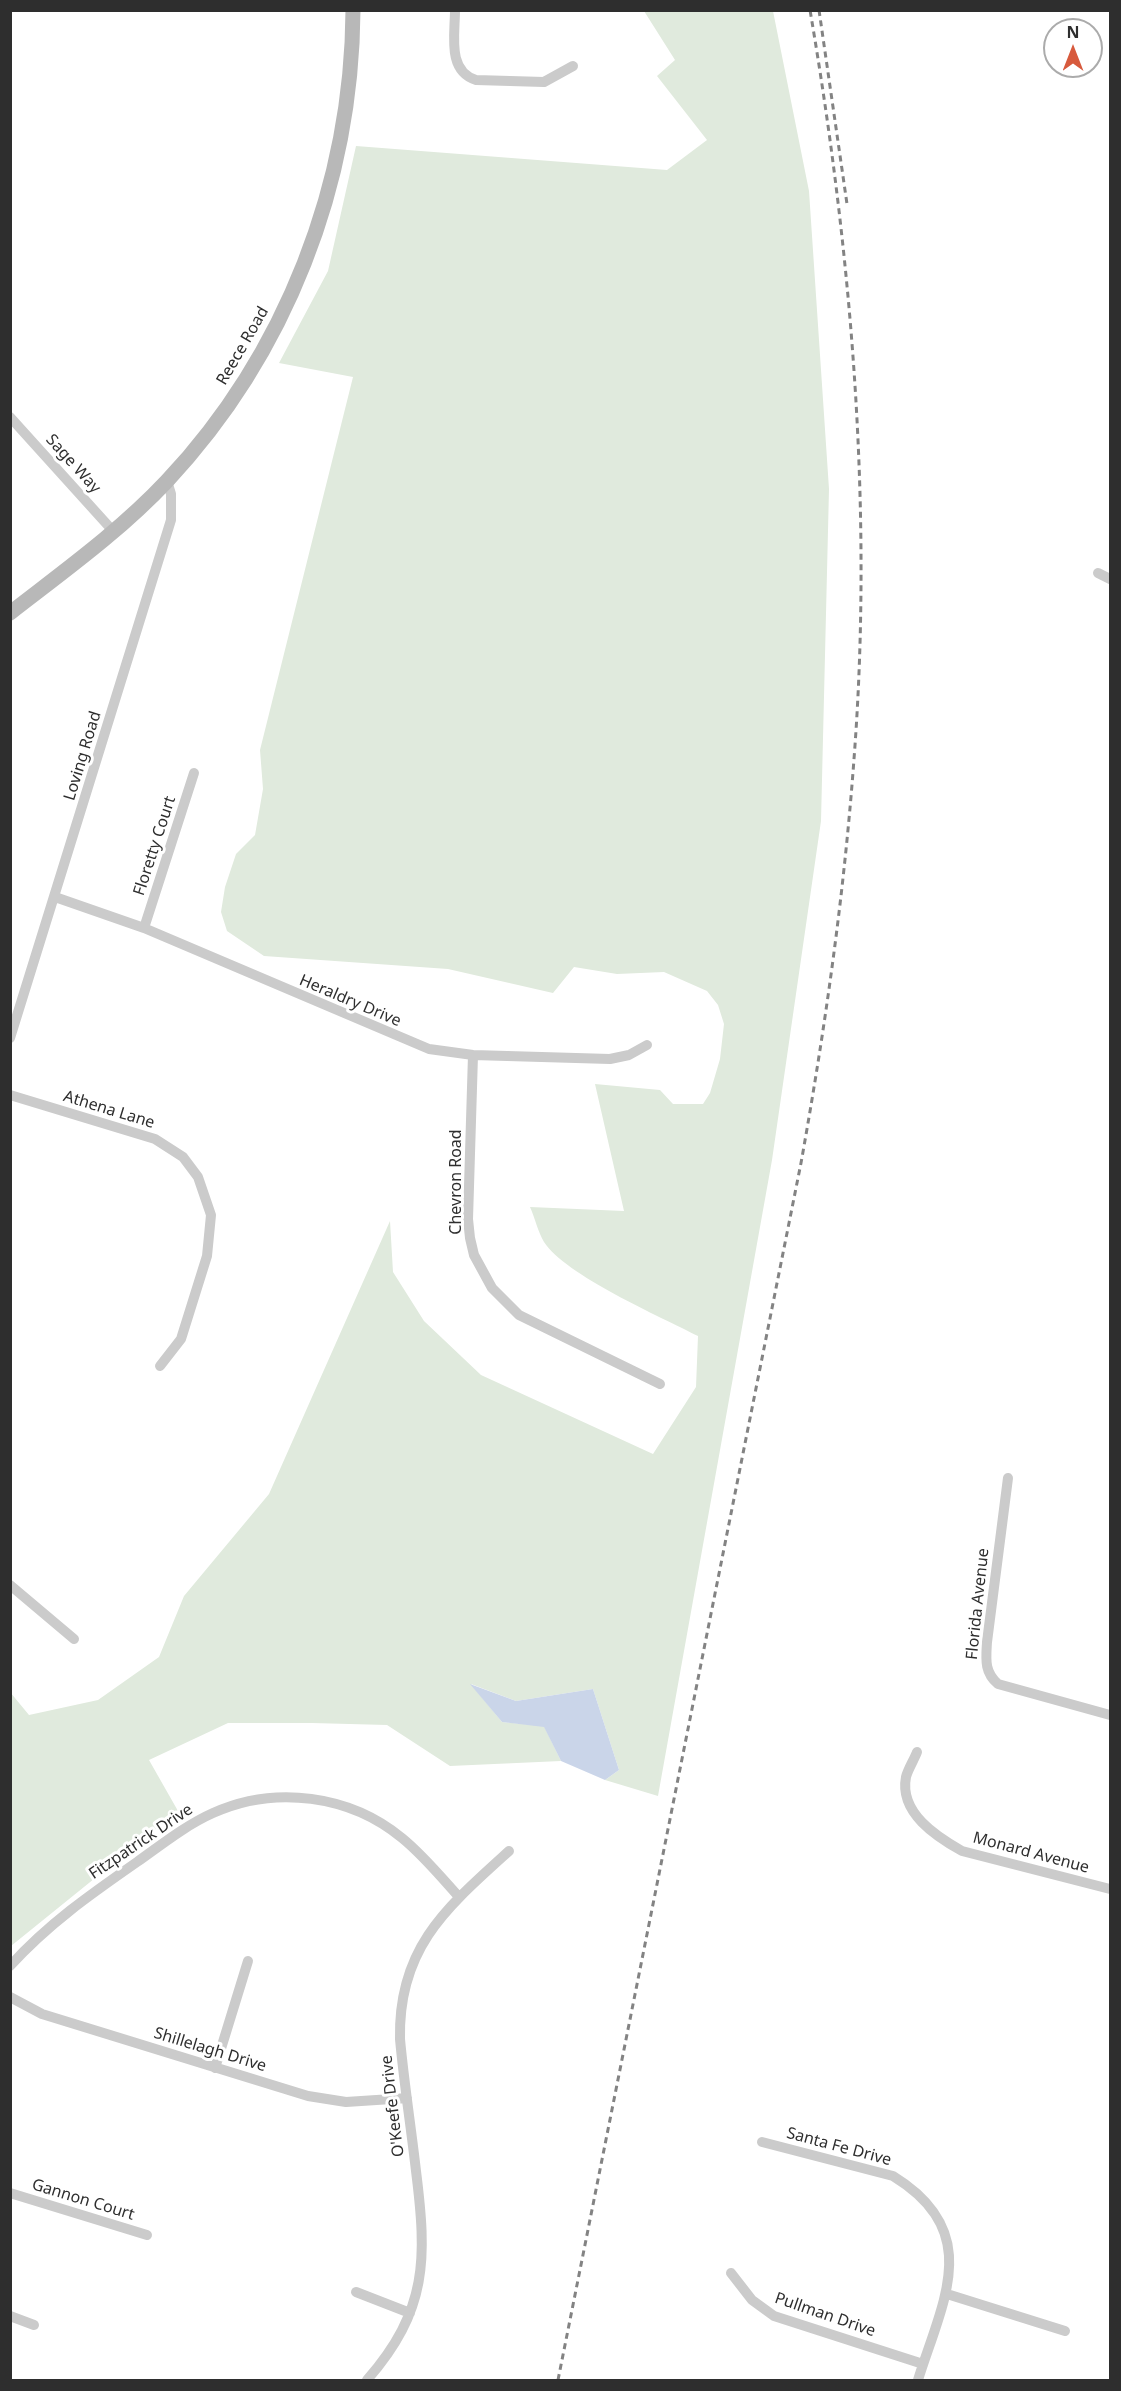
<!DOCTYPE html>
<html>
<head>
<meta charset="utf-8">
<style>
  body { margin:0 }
  #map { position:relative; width:1121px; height:2391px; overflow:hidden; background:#fff; font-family:"Noto Sans",sans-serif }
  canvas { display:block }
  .frame { position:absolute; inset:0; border:12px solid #2e2e2e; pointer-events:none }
  .north { position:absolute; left:1043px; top:18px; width:60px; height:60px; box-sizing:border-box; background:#fff; border:2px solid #ababab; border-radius:50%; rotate:0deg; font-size:16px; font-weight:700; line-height:24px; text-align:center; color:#2e2e2e }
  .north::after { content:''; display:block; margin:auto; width:21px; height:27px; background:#d75a3d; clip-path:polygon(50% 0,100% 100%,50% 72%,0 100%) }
</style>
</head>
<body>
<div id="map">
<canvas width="1121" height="2391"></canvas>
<div class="frame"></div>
<div class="north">N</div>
</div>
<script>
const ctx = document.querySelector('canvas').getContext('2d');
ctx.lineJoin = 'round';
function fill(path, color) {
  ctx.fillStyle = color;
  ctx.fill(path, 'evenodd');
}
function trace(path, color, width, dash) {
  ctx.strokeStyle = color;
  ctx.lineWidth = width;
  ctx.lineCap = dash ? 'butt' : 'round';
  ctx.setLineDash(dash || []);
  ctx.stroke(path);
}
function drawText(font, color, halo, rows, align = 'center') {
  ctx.font = font + ' "Noto Sans",sans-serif';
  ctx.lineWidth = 6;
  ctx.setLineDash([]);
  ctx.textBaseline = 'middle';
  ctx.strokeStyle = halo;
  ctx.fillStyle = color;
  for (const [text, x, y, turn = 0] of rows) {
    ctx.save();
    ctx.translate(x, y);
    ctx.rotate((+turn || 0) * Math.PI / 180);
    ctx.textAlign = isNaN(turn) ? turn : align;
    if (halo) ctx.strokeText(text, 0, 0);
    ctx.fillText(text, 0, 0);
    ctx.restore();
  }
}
const green = new Path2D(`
  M644 11H773L809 191 829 489 821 821 772 1160 658 1796 605 1780 619 1770 593 1689 516 1701 471 1684 502 1722 544 1726 561 1761 450 1766 387 1725 312 1723H228L149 1760 178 1811 11 1946 10 1692 29 1715 98 1700 159 1657 184 1596 269 1494 390 1221 393 1272 424 1321 481 1375 653 1454 696 1387 698 1336C661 1317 565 1275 544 1242 538 1232 535 1218 530 1207L624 1211 595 1084 660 1090 673 1104H703L710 1093 720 1059 724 1024 718 1005 707 991 664 972 617 974 574 967 553 993 448 969 264 956 227 931 221 912 225 887 236 854 255 835 263 789 260 750 353 377 279 363 328 271 356 146 667 170 707 140 657 76 675 60Z`);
const water = new Path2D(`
  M470 1684 516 1701 593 1689 619 1770 605 1780 561 1761 544 1727 502 1722Z`);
const minor = new Path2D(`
  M455 10C455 35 447 71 476 80L544 82 573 66
  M10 417 113 531
  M1098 573 1110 579
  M55 897 144 928 429 1049 473 1055 610 1059 629 1055 647 1045
  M144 928 194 773
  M10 1038 171 520V494L167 481
  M473 1055 468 1219 470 1238 474 1255 492 1288 519 1315 660 1384
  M10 1095 155 1139 183 1157 198 1177 211 1215 207 1256 181 1339 160 1366
  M1008 1478 987 1642C986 1659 984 1672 998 1684L1110 1715
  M10 1585 74 1639
  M917 1752C914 1760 908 1769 906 1777 899 1813 937 1837 962 1851L1110 1889
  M10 1966C48 1924 91 1894 137 1862 161 1845 186 1825 213 1813 275 1785 350 1795 402 1838 423 1855 441 1877 459 1897
  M10 1997 42 2014 308 2096 346 2102 407 2098
  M215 2068 248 1961
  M762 2142 893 2176C984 2232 943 2300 918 2380
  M10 2193 147 2235
  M731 2273 752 2300 774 2316 923 2364
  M356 2292 410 2313
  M947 2294 1065 2331
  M10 2316 34 2325
  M367 2380C428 2310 427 2259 416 2171 411 2127 404 2083 400 2039 398 1948 446 1908 509 1851`);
const secondary = new Path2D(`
  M10 613C64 571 120 531 167 481 286 354 352 184 353 10`);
const rail = new Path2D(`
  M819 10 847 204
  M558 2380 801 1163C825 1029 844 895 854 759 873 510 852 257 810 10`);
const streetNames = [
  ["Reece Road",243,346,-60],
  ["Sage Way",73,464,48],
  ["Loving Road",83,756,-73],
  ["Floretty Court",155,846,-72],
  ["Heraldry Drive",350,1001,23],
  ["Athena Lane",109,1110,17],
  ["Chevron Road",456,1182,-90],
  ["Florida Avenue",978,1604,-84],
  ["Fitzpatrick Drive",141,1842,-34],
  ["Monard Avenue",1031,1853,15],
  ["Shillelagh Drive",210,2050,17],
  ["O'Keefe Drive",393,2106,-97],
  ["Santa Fe Drive",839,2147,15],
  ["Gannon Court",83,2200,17],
  ["Pullman Drive",825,2315,19]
];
fill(green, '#e0eadd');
fill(water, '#cad5e9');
trace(minor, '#cbcbcb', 10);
trace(secondary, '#b8b8b8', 15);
trace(rail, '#838383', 3, [6, 4.5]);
drawText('16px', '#2e2e2e', '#fff', streetNames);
</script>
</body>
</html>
